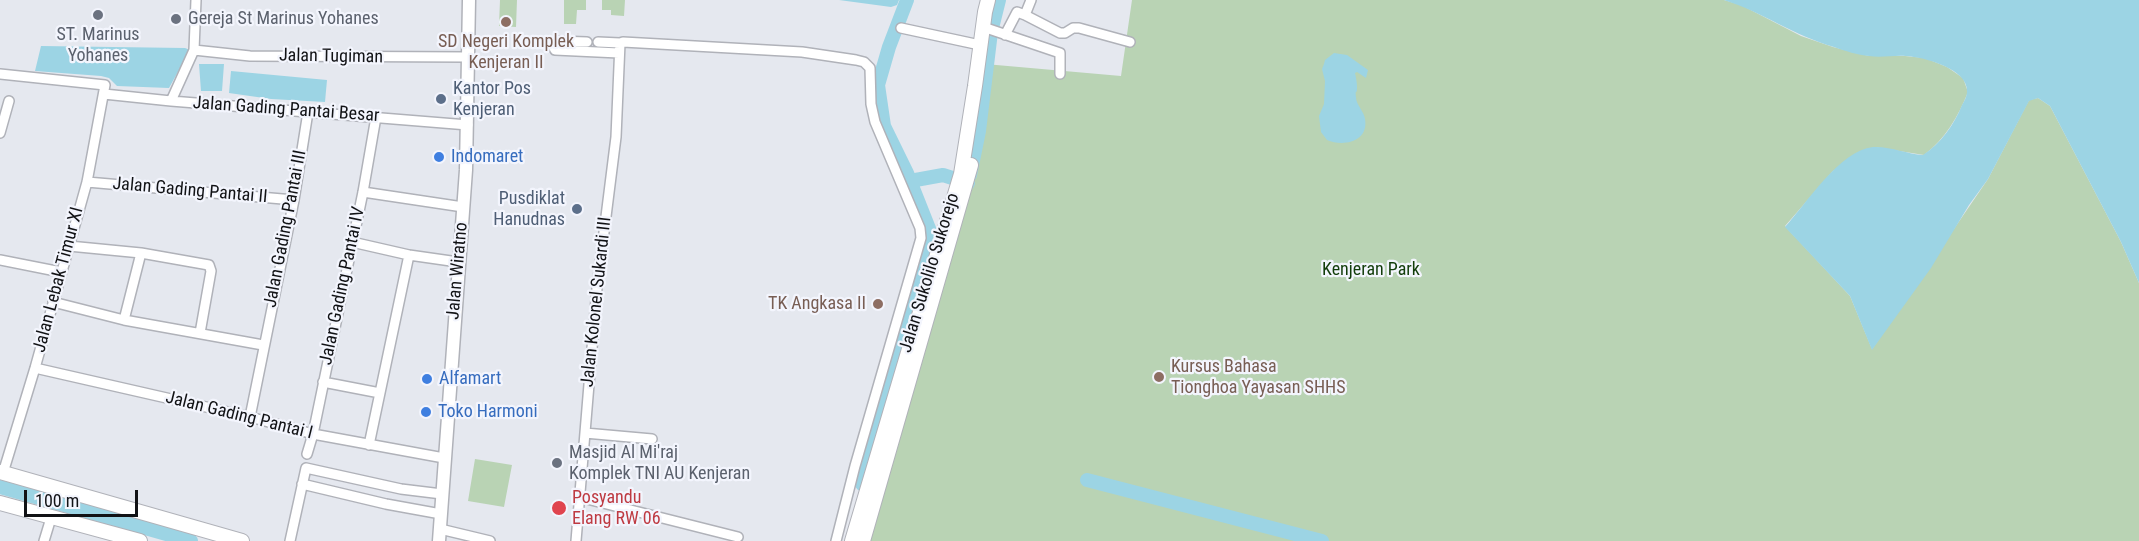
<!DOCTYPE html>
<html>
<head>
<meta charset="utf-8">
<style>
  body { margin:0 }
  #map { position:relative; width:2139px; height:541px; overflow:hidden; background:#e5e8ef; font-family:"Roboto Condensed",sans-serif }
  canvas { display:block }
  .scale { position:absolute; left:24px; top:490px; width:114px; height:27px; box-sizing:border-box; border:3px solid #111215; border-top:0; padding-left:8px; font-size:18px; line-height:21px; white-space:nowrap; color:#111215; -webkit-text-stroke:4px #f3f5fd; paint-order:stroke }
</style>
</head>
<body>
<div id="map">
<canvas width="2139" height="541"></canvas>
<div class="scale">100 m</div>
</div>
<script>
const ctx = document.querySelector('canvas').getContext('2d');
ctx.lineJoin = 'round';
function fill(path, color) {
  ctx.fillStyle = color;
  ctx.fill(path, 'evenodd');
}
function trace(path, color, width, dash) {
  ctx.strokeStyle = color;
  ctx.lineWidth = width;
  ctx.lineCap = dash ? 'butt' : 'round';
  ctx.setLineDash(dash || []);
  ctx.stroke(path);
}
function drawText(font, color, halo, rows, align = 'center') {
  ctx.font = font + ' "Roboto Condensed",sans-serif';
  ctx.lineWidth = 4.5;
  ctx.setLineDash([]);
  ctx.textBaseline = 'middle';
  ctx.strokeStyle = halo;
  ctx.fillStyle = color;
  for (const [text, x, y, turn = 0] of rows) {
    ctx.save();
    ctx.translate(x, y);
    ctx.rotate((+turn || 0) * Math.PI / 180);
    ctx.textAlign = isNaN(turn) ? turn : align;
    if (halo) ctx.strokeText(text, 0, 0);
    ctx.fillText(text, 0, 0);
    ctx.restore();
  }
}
const green = new Path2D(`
  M500 0H517L516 27 499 26Z
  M564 0H586V10H577L576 24H564Z
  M602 0H625L624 16 611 15V10H602Z
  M1132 0H1724L1741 5 1801 36 1833 47 1869 56H1905L1925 58 1947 67 1963 78 1968 92C1958 117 1945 139 1924 155L1874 147 1833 171 1785 226 1850 296 1872 349 1988 179 2029 100 2038 98 2050 106 2121 242 2139 283V541H858L977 134 985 64 1121 76Z
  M475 459 512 465 504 507 468 501Z`);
const water = new Path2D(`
  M839 0H899L897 5 891 7Z
  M1724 0H2139V283L2121 242 2050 106 2038 98 2029 101 1988 179 1969 205 1931 268 1872 350 1850 296 1785 227C1807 203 1839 151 1873 147 1890 146 1907 154 1923 155 1941 143 1954 125 1962 105 1964 102 1967 96 1967 92 1969 69 1924 57 1906 56 1894 55 1881 58 1869 56 1858 55 1845 51 1834 47 1795 36 1762 12 1724 0Z
  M41 46 185 48 190 50 169 88 117 86 109 78 101 76 35 71Z
  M1334 53 1347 55 1368 70 1366 78 1357 72 1355 73C1356 77 1357 83 1357 87 1357 96 1355 88 1356 97 1356 105 1364 111 1365 119 1369 142 1343 147 1327 140L1321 132 1319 116 1324 104 1325 81 1322 69 1324 64 1325 60Z
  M199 64H224L222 91H201Z
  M231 71 327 80 325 102 271 99 229 93Z`);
const river = new Path2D(`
  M970 175 979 131 991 32 999 0
  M910 181 943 175 968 183
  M1087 480 1322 541
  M862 484 932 236 907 173 884 126 878 85 889 47 907 0
  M0 487 191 541`);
const minor = new Path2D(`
  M1025 15 1060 33H1065L1073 28H1079L1130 42
  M901 28 980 45
  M989 29 1060 53V74
  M1005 35 1017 12 1025 15 1031 0
  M587 42 557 41 552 44 555 50 619 53
  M598 42 620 43
  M194 50 250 56 469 57
  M0 74 105 85 87 182 35 368 3 473
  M104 94 171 101 468 125
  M171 101 194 50 196 0
  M0 133 9 101
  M87 182 294 200
  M363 192 463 207
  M352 242 409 255 458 262
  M69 246 141 253 124 320
  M141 253 209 265 211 271 200 333
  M0 260 61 272
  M53 302 124 320 263 345
  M35 368 250 417 313 434 444 458
  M323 382 380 393
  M250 417 294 200 308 112
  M585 433 652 439
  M369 445 409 255
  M307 454 313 434 363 192 376 117
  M302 484 386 504 441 514
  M579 497 738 537
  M440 529 490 541
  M44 541 51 518
  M290 541 306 468 401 489 442 494
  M576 541 597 288 616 137 620 43 623 42 802 52 856 60 864 62 870 68 871 104 875 122 920 228 921 238 855 466 836 541`);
const secondary = new Path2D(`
  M439 541 466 170 469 0`);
const primary = new Path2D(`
  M0 472 242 541
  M0 503 140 541
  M852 541 961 174 975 86 985 12 988 0
  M863 541 971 165`);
const markers = [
  [98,15,6,"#6b7280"],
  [176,19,6,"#6b7280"],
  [506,22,6,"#8d6e63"],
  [441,99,6,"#5c6f8a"],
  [439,157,6,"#3f7fe0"],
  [577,209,6,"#5c6f8a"],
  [878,304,6,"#8d6e63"],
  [1159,377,6,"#8d6e63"],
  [427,379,6,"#3f7fe0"],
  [426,412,6,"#3f7fe0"],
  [557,463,6,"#6b7280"],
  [559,508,8,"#e0444e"]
];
const worshipNames = [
  ["Gereja St Marinus Yohanes",188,19],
  ["ST. Marinus",98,35,"center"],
  ["Yohanes",98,56,"center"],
  ["Masjid Al Mi'raj",569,453],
  ["Komplek TNI AU Kenjeran",569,474]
];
const educationNames = [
  ["SD Negeri Komplek",506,42],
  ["Kenjeran II",506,63],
  ["TK Angkasa II",866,304,"right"],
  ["Kursus Bahasa",1171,367,"left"],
  ["Tionghoa Yayasan SHHS",1171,388,"left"]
];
const streetNames = [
  ["Jalan Tugiman",331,57,1],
  ["Jalan Gading Pantai Besar",286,110,4],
  ["Jalan Gading Pantai II",190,191,5],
  ["Jalan Gading Pantai III",286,229,-79],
  ["Jalan Wiratno",458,271,-85],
  ["Jalan Sukolilo Sukorejo",930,273,-73],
  ["Jalan Lebak Timur XI",59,280,-75],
  ["Jalan Gading Pantai IV",343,286,-78],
  ["Jalan Kolonel Sukardi III",597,302,-84],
  ["Jalan Gading Pantai I",239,416,14]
];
const serviceNames = [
  ["Kantor Pos",453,89],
  ["Kenjeran",453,110],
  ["Pusdiklat",565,199,"right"],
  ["Hanudnas",565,220,"right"]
];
const shopNames = [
  ["Indomaret",451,157],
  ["Alfamart",439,379],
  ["Toko Harmoni",438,412]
];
const parkNames = [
  ["Kenjeran Park",1371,270]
];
const healthNames = [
  ["Posyandu",572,498],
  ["Elang RW 06",572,519]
];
fill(green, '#b9d3b4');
fill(water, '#9cd4e4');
trace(river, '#9cd4e4', 14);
trace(minor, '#b0b2b9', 12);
trace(secondary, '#b0b2b9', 15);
trace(primary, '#b0b2b9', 16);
trace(minor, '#fff', 9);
trace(secondary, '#fff', 12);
trace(primary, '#fff', 14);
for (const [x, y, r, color] of markers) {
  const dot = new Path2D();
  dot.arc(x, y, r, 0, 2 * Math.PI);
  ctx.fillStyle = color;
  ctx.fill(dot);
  trace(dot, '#f3f5fd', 2);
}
drawText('18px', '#5b616d', '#f3f5fd', worshipNames, 'left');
drawText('18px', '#785e54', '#f3f5fd', educationNames);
drawText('18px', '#111215', '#f3f5fd', streetNames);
drawText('18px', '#4e5e75', '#f3f5fd', serviceNames, 'left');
drawText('18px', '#366cbe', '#f3f5fd', shopNames, 'left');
drawText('18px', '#123d0a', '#f3f5fd', parkNames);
drawText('18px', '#be3a42', '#f3f5fd', healthNames, 'left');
</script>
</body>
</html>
